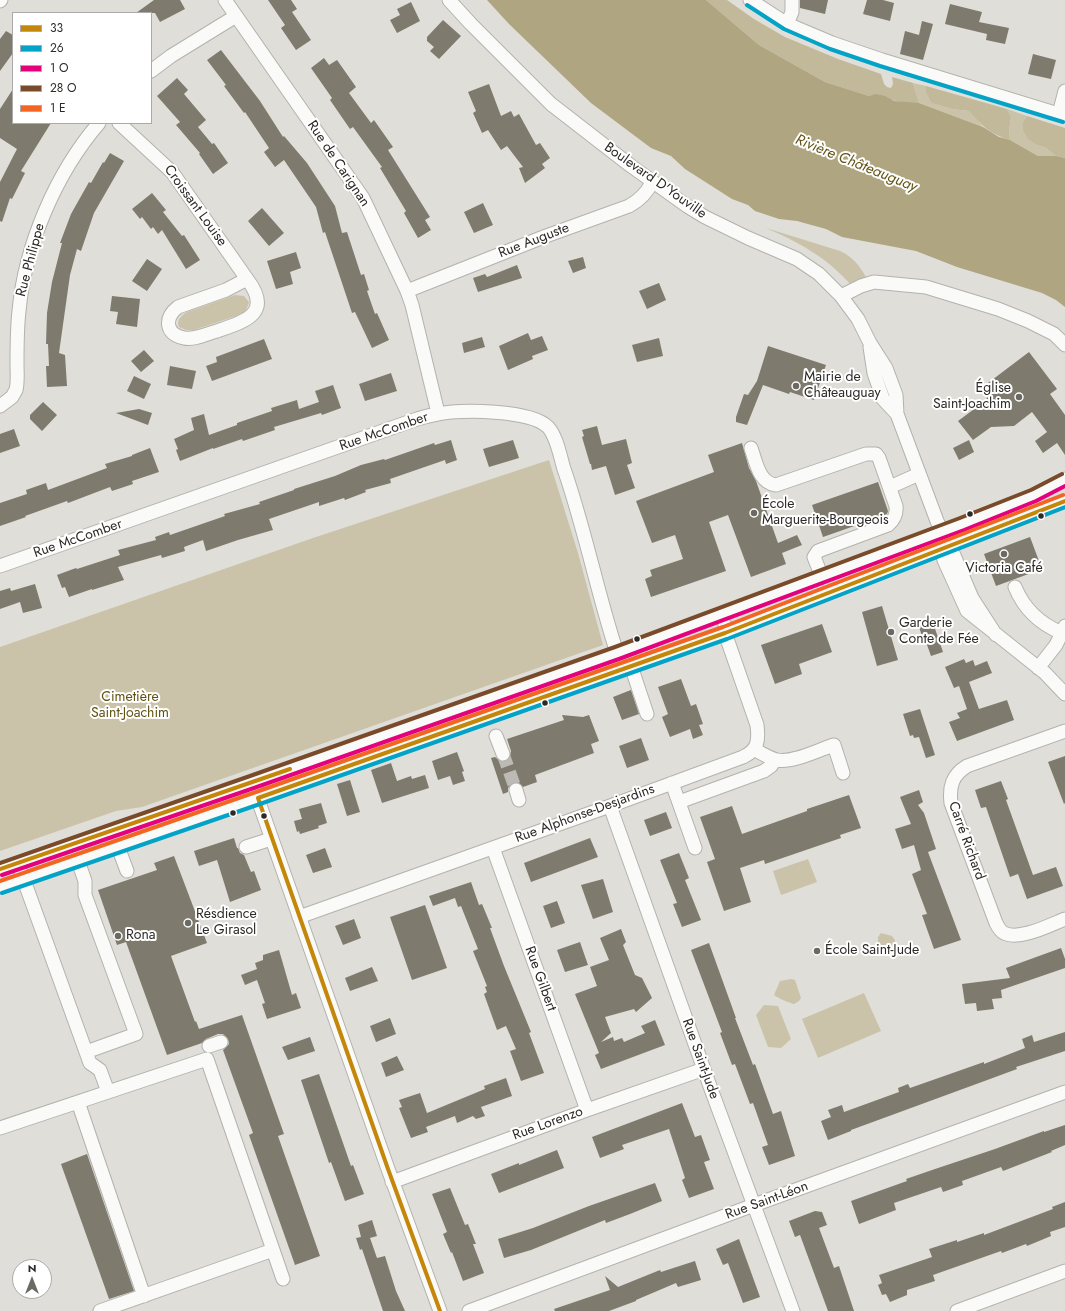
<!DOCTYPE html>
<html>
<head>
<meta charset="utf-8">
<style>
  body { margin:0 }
  #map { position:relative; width:1065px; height:1311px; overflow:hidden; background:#e0ded8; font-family:Jost,sans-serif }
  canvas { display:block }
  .legend { position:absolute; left:12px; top:12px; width:140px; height:112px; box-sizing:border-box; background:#fff; border:1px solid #abaaa8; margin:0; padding:5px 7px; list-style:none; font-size:12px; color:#2c2a26 }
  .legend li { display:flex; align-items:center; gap:8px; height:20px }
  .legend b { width:20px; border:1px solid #abaaa8 }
  .north { position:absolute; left:12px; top:1259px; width:40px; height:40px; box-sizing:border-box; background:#fff; border:1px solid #abaaa8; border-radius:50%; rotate:0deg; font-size:11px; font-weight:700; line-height:16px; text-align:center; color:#2c2a26 }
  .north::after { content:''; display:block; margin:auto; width:14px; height:18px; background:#6b6964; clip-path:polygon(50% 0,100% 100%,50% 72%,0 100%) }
</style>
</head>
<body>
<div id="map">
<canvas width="1065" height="1311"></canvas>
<ul class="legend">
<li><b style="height:5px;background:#c4870a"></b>33</li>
<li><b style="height:5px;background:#02a3c6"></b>26</li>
<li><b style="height:5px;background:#e5007d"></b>1 O</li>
<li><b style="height:5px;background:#7a4b2a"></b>28 O</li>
<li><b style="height:5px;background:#f26522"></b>1 E</li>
</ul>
<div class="north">N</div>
</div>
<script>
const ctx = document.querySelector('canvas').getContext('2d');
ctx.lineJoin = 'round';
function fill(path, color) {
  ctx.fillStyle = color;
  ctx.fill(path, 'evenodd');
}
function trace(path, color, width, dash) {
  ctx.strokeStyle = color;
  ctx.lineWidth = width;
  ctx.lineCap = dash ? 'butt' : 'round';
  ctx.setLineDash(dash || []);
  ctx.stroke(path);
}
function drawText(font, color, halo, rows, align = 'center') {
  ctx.font = font + ' Jost,sans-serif';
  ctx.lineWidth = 4;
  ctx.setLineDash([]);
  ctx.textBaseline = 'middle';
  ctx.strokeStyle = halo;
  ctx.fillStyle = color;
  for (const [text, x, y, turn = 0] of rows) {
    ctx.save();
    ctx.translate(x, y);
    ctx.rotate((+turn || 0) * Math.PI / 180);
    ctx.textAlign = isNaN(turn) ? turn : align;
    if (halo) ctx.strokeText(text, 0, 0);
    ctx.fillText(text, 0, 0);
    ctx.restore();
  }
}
const green = new Path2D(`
  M913 83 926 86V93L931 103 952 109 969 111 983 127 919 103Z
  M1007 109 1027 116 1023 122 1037 145 1046 148 1056 156H1038L1010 140 1009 131 1011 117Z
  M766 228 840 251C853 257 859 265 866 277L850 284C826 257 798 242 766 228Z
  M235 295 244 296 249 302 246 311 242 314 194 330H186L179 327C176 320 181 316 187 312Z
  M549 460 578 553 603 645 142 807 116 811 0 851V647L313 538Z
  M808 859 817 882 781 895 773 871Z
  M881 933 892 936 895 940 894 951C883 960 877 947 878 937Z
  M791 979 795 980 801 998 799 1001 794 1004C789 1003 778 998 774 995L780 981Z
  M864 993 881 1031 818 1058 802 1019Z
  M764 1005 778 1006 791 1039 781 1048 768 1047 756 1015Z`);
const forest = new Path2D(`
  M706 0H727L754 19 785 37 838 59 881 74 884 84 887 87 891 88 893 84 892 77 913 83 919 103C911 103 904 103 896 101 885 99 882 93 869 96L825 82 759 45Z
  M926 86 1007 109 1011 117 1009 131 1010 140C992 135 980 125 969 111L952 109 931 103 926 93Z
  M1027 116 1065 128V158L1056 156 1046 148 1037 145 1028 139 1023 130V122Z`);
const water = new Path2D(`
  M487 0H706L759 45 825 82 869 96 876 94 885 96 894 101 919 103 983 127 999 137 1010 140 1038 156H1056L1065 158V307L1056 300 1042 293 957 267 916 251 842 237 826 229 797 221 779 219 755 211 748 205 732 199 685 169 671 156 651 148 591 103 509 24Z`);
const building = new Path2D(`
  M154 0H180L185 9 160 22 155 13H136Z
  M268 0H291L297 9 292 12 311 40 296 50 281 28 285 25Z
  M800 0H828L825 14 800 8Z
  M867 0H883L894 3 890 21 863 14Z
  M411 2 420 21 397 33 390 20 400 15 397 9Z
  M950 4 982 12 979 22 1009 28 1005 44 986 40 987 34 945 24Z
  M443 20 461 36 439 59 430 51 434 47 427 41V37Z
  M922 21 933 24 923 60 900 54 905 31 919 35Z
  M6 31 13 35V53L0 71V39Z
  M221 50 260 101 283 137 284 136 307 163 335 206 342 233 347 232 361 275 364 274 369 290 367 291 375 314 377 313 389 340 372 348 355 312 352 313 325 232 323 233 316 207 284 160 275 167 264 152 269 148 245 112 244 113 224 86 226 85 207 60Z
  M1033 54 1056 60 1051 79 1028 74Z
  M324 58 329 65 337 60 356 87 349 93 371 123 374 120 393 147 388 150 430 217 425 220 431 230 418 238 404 213 406 211 380 168 382 167 353 127 350 129 330 100 332 98 311 68Z
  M177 78 188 90 184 94 206 120 198 127 212 144 214 143 228 163 213 174 199 154 200 153 176 125 180 122 157 96Z
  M489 84 501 116 511 111 514 117 519 114 536 145 540 143 550 158 542 164 545 168 525 183 519 168 523 167 507 146 501 150 488 130 482 133 473 113 476 111 468 92Z
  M13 89V123H51L21 171 25 173 12 199 10 198 2 222 0 221V182L17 149 0 138V109Z
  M110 153 124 161 94 213 81 251 77 249 70 275 59 353 65 355 67 386 47 387 46 366H49L48 344H46L47 313 52 282 62 243H60L71 214 89 182 91 183 103 162 104 163Z
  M152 193 166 210 163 212 182 236 184 235 200 260 186 269 162 230 158 234 153 227 151 229 142 217 140 219 132 209Z
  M483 203 493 225 474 233 464 212Z
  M262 208 284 233 269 246 248 221Z
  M296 252 301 268 290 272 293 284 276 289 267 261Z
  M583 257 586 268 573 273 568 261Z
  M147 259 162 269 147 291 132 281Z
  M517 265 522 278 478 292 473 278 485 274 487 277Z
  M659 283 666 300 647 309 639 291Z
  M112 296 140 299 137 327 116 324 118 312 110 311Z
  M528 333 531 340 542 336 548 350 532 356 533 359 508 370 499 346Z
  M482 337 485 347 464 353 462 343Z
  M659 338 663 356 637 362 632 345Z
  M264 339 272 359 212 381 206 366 217 362 216 357Z
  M768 346 826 365 814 400 790 392 789 394 763 385 747 425 736 422V417L744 394 748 395 757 381Z
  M144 350 154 361 141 372 131 361Z
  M1029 352 1057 389 1050 394 1065 415V455L1057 443 1043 453 1035 441 1047 432 1032 412 1014 426 991 427 973 440 958 421 985 401 990 394 984 386Z
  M170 366 196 371 192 389 167 385Z
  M391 373 397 391 365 401 359 384Z
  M134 376 151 384 144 399 127 391Z
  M333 385 341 408 322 415 321 413 274 427 275 430 243 441 242 439 213 449V448L180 461 176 450 178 449 174 439 194 430 191 418 204 414 209 435 237 425V423L272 411 271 408 297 400 299 409 319 402 315 391Z
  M43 402 57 415 42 431 30 419V415Z
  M139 409 152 413 148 425 116 413Z
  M597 426 602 445 626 439 632 463 627 465 635 488 615 495 606 466 592 470 591 464H590L582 437 584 436 582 430Z
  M14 429 20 446 0 453V434Z
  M451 440 457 460 446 464 445 460 390 479 391 483 365 490 366 492 345 500 344 498 319 506V502L269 519 273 530 238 540 206 551 203 540 184 547 185 551 162 558 161 555 118 567 124 580 92 590V589L69 597 65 587 62 588 57 575 76 568 77 569 120 555 118 550 156 540 155 537 169 532 170 535 225 516 224 514 260 504 259 502 294 490V489L335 476 361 465 384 459 385 460 434 443 435 445Z
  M513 440 519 458 489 467 483 449Z
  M969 440 974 452 959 460 953 448Z
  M742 443 749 468 756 481 778 543 797 535 802 545 782 553 786 564 751 577 728 515 709 522 726 571 651 597 645 579 652 576 650 570 683 559 675 535 652 543 636 501 714 472 708 455Z
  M150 448 159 472 132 481 133 484 112 491 110 487 68 503 67 501 25 516 26 517 0 526V503L27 494 26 490 46 483 48 490 107 468 105 464 132 456V455Z
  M878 482 888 511 887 514 870 520 871 523 861 527 860 524 823 537 812 505Z
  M1030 537 1042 569 996 586 984 554Z
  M35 584 42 608 23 613 20 602 0 609V591L10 588 11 591Z
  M882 606 898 660 877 666 862 612Z
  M932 620 943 652 931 656 926 642H924L918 624Z
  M822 624 832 652 799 664 802 674 775 684 761 645Z
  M964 659 966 663 973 660 975 666 987 661 992 673 969 682 979 709 1007 700 1014 720 957 741 949 722 960 718 957 713 967 709 959 686 954 688 945 667Z
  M681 679 691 706 696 704 703 724 699 725 703 735 693 739 690 729 670 737 662 717 668 714 658 687Z
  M631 690 639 714 622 720 613 697Z
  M920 709 935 755 926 758 919 737 914 738 913 735 910 736 903 714Z
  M562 715 583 717 589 715 599 741 591 744 594 753 535 775 537 782 523 787 518 782H513L508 788V792L503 794 491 758 495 757 501 762 506 761 509 759 511 751 507 739 564 720Z
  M641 738 649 760 627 768 619 746Z
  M457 752 464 771 462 772 465 781 453 785 450 776 438 780 432 761Z
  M1065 756V803L1064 804 1048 762Z
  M391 763 397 781 411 776 412 779 425 775 429 788 382 803 371 770Z
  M350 780 360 812 347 816 337 784Z
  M1001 781 1008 799 1006 800 1033 875 1056 867 1063 886 1027 899 1018 874 1010 877 986 807 981 808 975 790Z
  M919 790 923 802 918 805 924 813 936 849 928 852 961 940 934 949 922 915 927 914 912 874 921 870 914 845 902 849 895 829 911 824 900 797Z
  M849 795 861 828 840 835 841 838 765 864 764 860 740 868 751 902 724 911 707 862 715 859 700 817 732 806 742 834 807 811V809Z
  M321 803 327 823 318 826 319 828 300 834 299 831 297 832 294 821 302 819 299 809Z
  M666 812 672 828 650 836 644 820Z
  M234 838 237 848H238L240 853 244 855 251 872 254 871 261 890 230 902 217 860 199 866 194 851Z
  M590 838 598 857 531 882 524 863Z
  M325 848 332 867 313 873 306 855Z
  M679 853 689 878 685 880 701 920 682 927 673 904 677 903 660 860Z
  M174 856 207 943 171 956 195 1022 196 1021 199 1029 242 1015 284 1134 278 1136 320 1256 295 1265 249 1135 253 1133 223 1050 229 1044 228 1039 223 1034H218L206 1039 202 1043 167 1055 126 942 117 945 98 890 157 870 154 863Z
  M603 879 613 912 593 919 581 885Z
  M471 882 479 905 482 904 492 928H490L504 966 531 1032 529 1033 544 1073 521 1081 510 1051 516 1049 506 1026 497 1030 484 994 487 992 485 987 487 986 473 951 478 949 461 906 458 907 455 898 433 906 429 896Z
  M557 901 565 923 551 928 543 906Z
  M425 905 447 968 412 980 390 917Z
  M354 919 361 938 343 945 335 926Z
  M621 929 626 942 623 945 635 975 642 978 652 998 636 1012 634 1009 605 1017 611 1033 601 1042 613 1037 614 1041 622 1038 624 1042 645 1033 641 1026 655 1020 665 1045 601 1069 595 1055 599 1053 575 994 597 986 590 967 609 960 600 938Z
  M580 942 588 965 565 972 557 950Z
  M709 943 736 1018H735L753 1065 755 1064 773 1114 781 1111 795 1156 769 1165 762 1147 768 1145 753 1103 750 1104 735 1064 732 1065 720 1033 722 1032 691 950Z
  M1061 948 1065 959V968L1001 990 1002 998 992 999 994 1009 977 1011 976 1003 965 1004 962 984 1010 978 1006 968Z
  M279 950 292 995 296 993 301 1008 267 1019 262 1004 265 1003 257 980 245 985 241 975 257 969 255 963 263 960V955Z
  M372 967 378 981 350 991 345 978Z
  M390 1018 396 1034 376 1042 370 1026Z
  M1065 1032V1051L1016 1067 1017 1069 990 1079 851 1130V1131L828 1140 821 1121 831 1117 828 1110 842 1105 844 1112 899 1092 898 1088 908 1084 910 1088 984 1062V1064L1025 1048 1022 1039 1032 1035 1034 1042Z
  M310 1037 315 1051 288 1060 282 1047Z
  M397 1056 404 1070 386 1077 381 1063Z
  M319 1074 351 1166 353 1165 364 1194 345 1201 331 1162 329 1163 301 1080Z
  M506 1078 512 1096 481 1107 485 1116 476 1119 473 1116 457 1123 455 1116 426 1127 428 1132 411 1138 399 1108 402 1107 399 1100 420 1093 427 1113 485 1089 484 1086Z
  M682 1103 695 1137 701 1135 710 1160 704 1162 714 1189 689 1198 682 1180 685 1178 669 1129 622 1145 624 1149 600 1158 592 1137Z
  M1065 1125V1145L1051 1151 1052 1152 1003 1171 1001 1167 962 1181 963 1185 943 1192 941 1187 894 1203 896 1210 859 1224 851 1201 907 1181 906 1179 935 1169 995 1149 1044 1131V1132Z
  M557 1150 564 1168 499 1193 491 1174 519 1163V1165Z
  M87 1154 134 1291 109 1299 61 1164Z
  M655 1183 662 1201 630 1214 606 1223 605 1220 531 1250 504 1258 498 1239 533 1228 589 1206Z
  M450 1188 465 1225 468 1224 476 1244H473L484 1273 463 1281 452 1252 451 1253 443 1234 447 1232 432 1194Z
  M1065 1202V1227L1050 1232 1051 1236 1027 1246 1026 1244 1002 1253 1001 1251 933 1275 935 1281 907 1290V1295L890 1302 886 1294 882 1295 878 1285 882 1283 879 1275 932 1257 929 1249 957 1240V1242L984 1233V1235L1053 1209 1052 1207Z
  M815 1211 822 1212 827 1225 819 1228 834 1268 839 1266 854 1311H828L800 1235 795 1237 789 1221Z
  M372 1220 377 1236 370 1238 377 1258 385 1256 396 1291 405 1311H383L362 1249 360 1250 356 1238 361 1237 358 1225Z
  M739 1239 760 1297 743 1303 728 1263 723 1265 716 1249Z
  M695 1261 701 1280 678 1287 676 1283 636 1300V1301L609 1311H555L554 1309 610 1290 605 1276 618 1287 660 1270 661 1272Z`);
const minorTunnel = new Path2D(`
  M503 754 516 790`);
const minor = new Path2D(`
  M225 0 363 198 407 291 412 305 438 413
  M449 0 471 24 551 104 631 166 687 206 705 217 748 238 797 259 819 274 841 296 858 319 870 343 886 368 896 395 897 414 937 521 942 532 950 546 972 598 996 635
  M750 0 787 24 832 43 882 60 1065 116
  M0 1 1 0
  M787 24 792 12V0
  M151 71 171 56 236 16
  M1059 114 1065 91
  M119 123 172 172 247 279
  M247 279C273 313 246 321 217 331 206 334 195 340 184 338 165 334 164 318 178 307L226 290Z
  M407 291 546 236 629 206C640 200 647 193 652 182
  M841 296 861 286 874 282 926 287 998 309 1028 321 1054 334 1065 345
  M870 347 874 373 883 399 897 414
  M0 406 12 397 16 390C18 382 17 372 17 363 17 346 17 328 19 311 25 245 56 173 99 123
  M751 448C756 462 759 483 776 485L866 454H876L879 458 896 506C897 515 894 520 888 525L818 551 814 557 822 577
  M890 487 919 474
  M941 542V549L944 560 967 611 1045 673 1065 694
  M0 566 417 419C424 417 431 415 438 414 461 409 531 410 548 427 557 437 560 456 564 469 585 529 597 592 617 653
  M1015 587C1024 609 1040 624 1062 633
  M631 666 647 714
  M1038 668 1056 645 1065 626
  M1065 731 967 766C952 775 949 787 951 803L996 923C998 927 1000 931 1004 933 1019 941 1050 925 1065 919
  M496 736 503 754
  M754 749C761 753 769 758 777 760 793 763 818 750 834 745L843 773
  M672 783 695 848
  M516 790 519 800
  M255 791 388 1169 440 1311
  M679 802 764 771 771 766 775 760
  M610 806 711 1089 793 1311
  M118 847 127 871
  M246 847 271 839
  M493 848 587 1110
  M78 861 85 881V895L136 1034 86 1052
  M0 869 252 782 617 653 962 524 1034 495 1065 479
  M21 872 90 1063 100 1070 108 1092
  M0 887 258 798 725 633 1065 501
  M299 917 610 806 743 757C758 750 759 741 757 725L725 633V625
  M209 1046 221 1042
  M78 1102 144 1296
  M0 1128 207 1059 273 1250
  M392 1182 587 1110 704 1069
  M100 1311 273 1250 283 1279
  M469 1311 754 1205 1065 1092
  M957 1311 1065 1271`);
const bus1 = new Path2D(`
  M0 869 290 769
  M440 1311 388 1169 258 798 725 633 1065 501`);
const bus2 = new Path2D(`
  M747 5 784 29 830 49 880 66 1063 122
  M2 893 260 804 727 639 1065 507`);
const bus3 = new Path2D(`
  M2 875 254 788 619 659 964 530 1036 501 1065 486`);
const bus4 = new Path2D(`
  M0 863 250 776 615 647 960 518 1031 490 1062 474`);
const bus5 = new Path2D(`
  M0 881 256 792 723 627 1063 495`);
const markers = [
  [796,386,4,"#6b6964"],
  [1019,397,4,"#6b6964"],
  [754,513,4,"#6b6964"],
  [970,514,3.5,"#2c2a26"],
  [1041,516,3.5,"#2c2a26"],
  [1004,554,4,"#6b6964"],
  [891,632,4,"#6b6964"],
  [637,639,3.5,"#2c2a26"],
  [545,703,3.5,"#2c2a26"],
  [233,813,3.5,"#2c2a26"],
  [264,816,3.5,"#2c2a26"],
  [188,923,4,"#6b6964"],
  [118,936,4,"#6b6964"],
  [817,951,4,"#6b6964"]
];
const streetNames = [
  ["Rue de Carignan",338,164,56],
  ["Boulevard D'Youville",655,181,35],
  ["Croissant Louise",195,206,54],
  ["Rue Auguste",534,241,-21],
  ["Rue Philippe",31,260,-75],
  ["Rue McComber",384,432,-19],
  ["Rue McComber",78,539,-19],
  ["Rue Alphonse-Desjardins",585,814,-20],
  ["Carré Richard",966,841,70],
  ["Rue Gilbert",540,979,70],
  ["Rue Saint-Jude",700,1059,70],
  ["Rue Lorenzo",548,1124,-20],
  ["Rue Saint-Léon",767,1201,-20]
];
const poiNames = [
  ["Mairie de",804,378],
  ["Châteauguay",804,394],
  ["Église",1011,389,"right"],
  ["Saint-Joachim",1011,405,"right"],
  ["École",762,505],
  ["Marguerite-Bourgeois",762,521],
  ["Victoria Café",1004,569,"center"],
  ["Garderie",899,624],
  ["Conte de Fée",899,640],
  ["Résdience",196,915],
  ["Le Girasol",196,931],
  ["Rona",126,936],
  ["École Saint-Jude",825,951]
];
const parkNames = [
  ["Cimetière",130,698],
  ["Saint-Joachim",130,714]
];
const waterNames = [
  ["Rivière Châteauguay",856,164,22]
];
fill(green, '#cac3aa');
fill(forest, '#c1b99a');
fill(water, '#afa580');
fill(building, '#7e7a6d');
trace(minorTunnel, '#bcbab4', 13, [13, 6]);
trace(minor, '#b3b2ad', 15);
trace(minor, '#fafaf9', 13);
trace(bus1, '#c4870a', 4);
trace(bus2, '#02a3c6', 4);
trace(bus3, '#e5007d', 4);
trace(bus4, '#7a4b2a', 4);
trace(bus5, '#f26522', 4);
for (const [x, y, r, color] of markers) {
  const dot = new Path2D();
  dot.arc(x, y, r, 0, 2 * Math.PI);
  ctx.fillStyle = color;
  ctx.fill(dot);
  trace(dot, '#fff', 1.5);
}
drawText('14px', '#2c2a26', '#fff', streetNames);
drawText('14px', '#2c2a26', '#fff', poiNames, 'left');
drawText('14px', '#605113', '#fff', parkNames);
drawText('italic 15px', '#625416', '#fff', waterNames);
</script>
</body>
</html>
